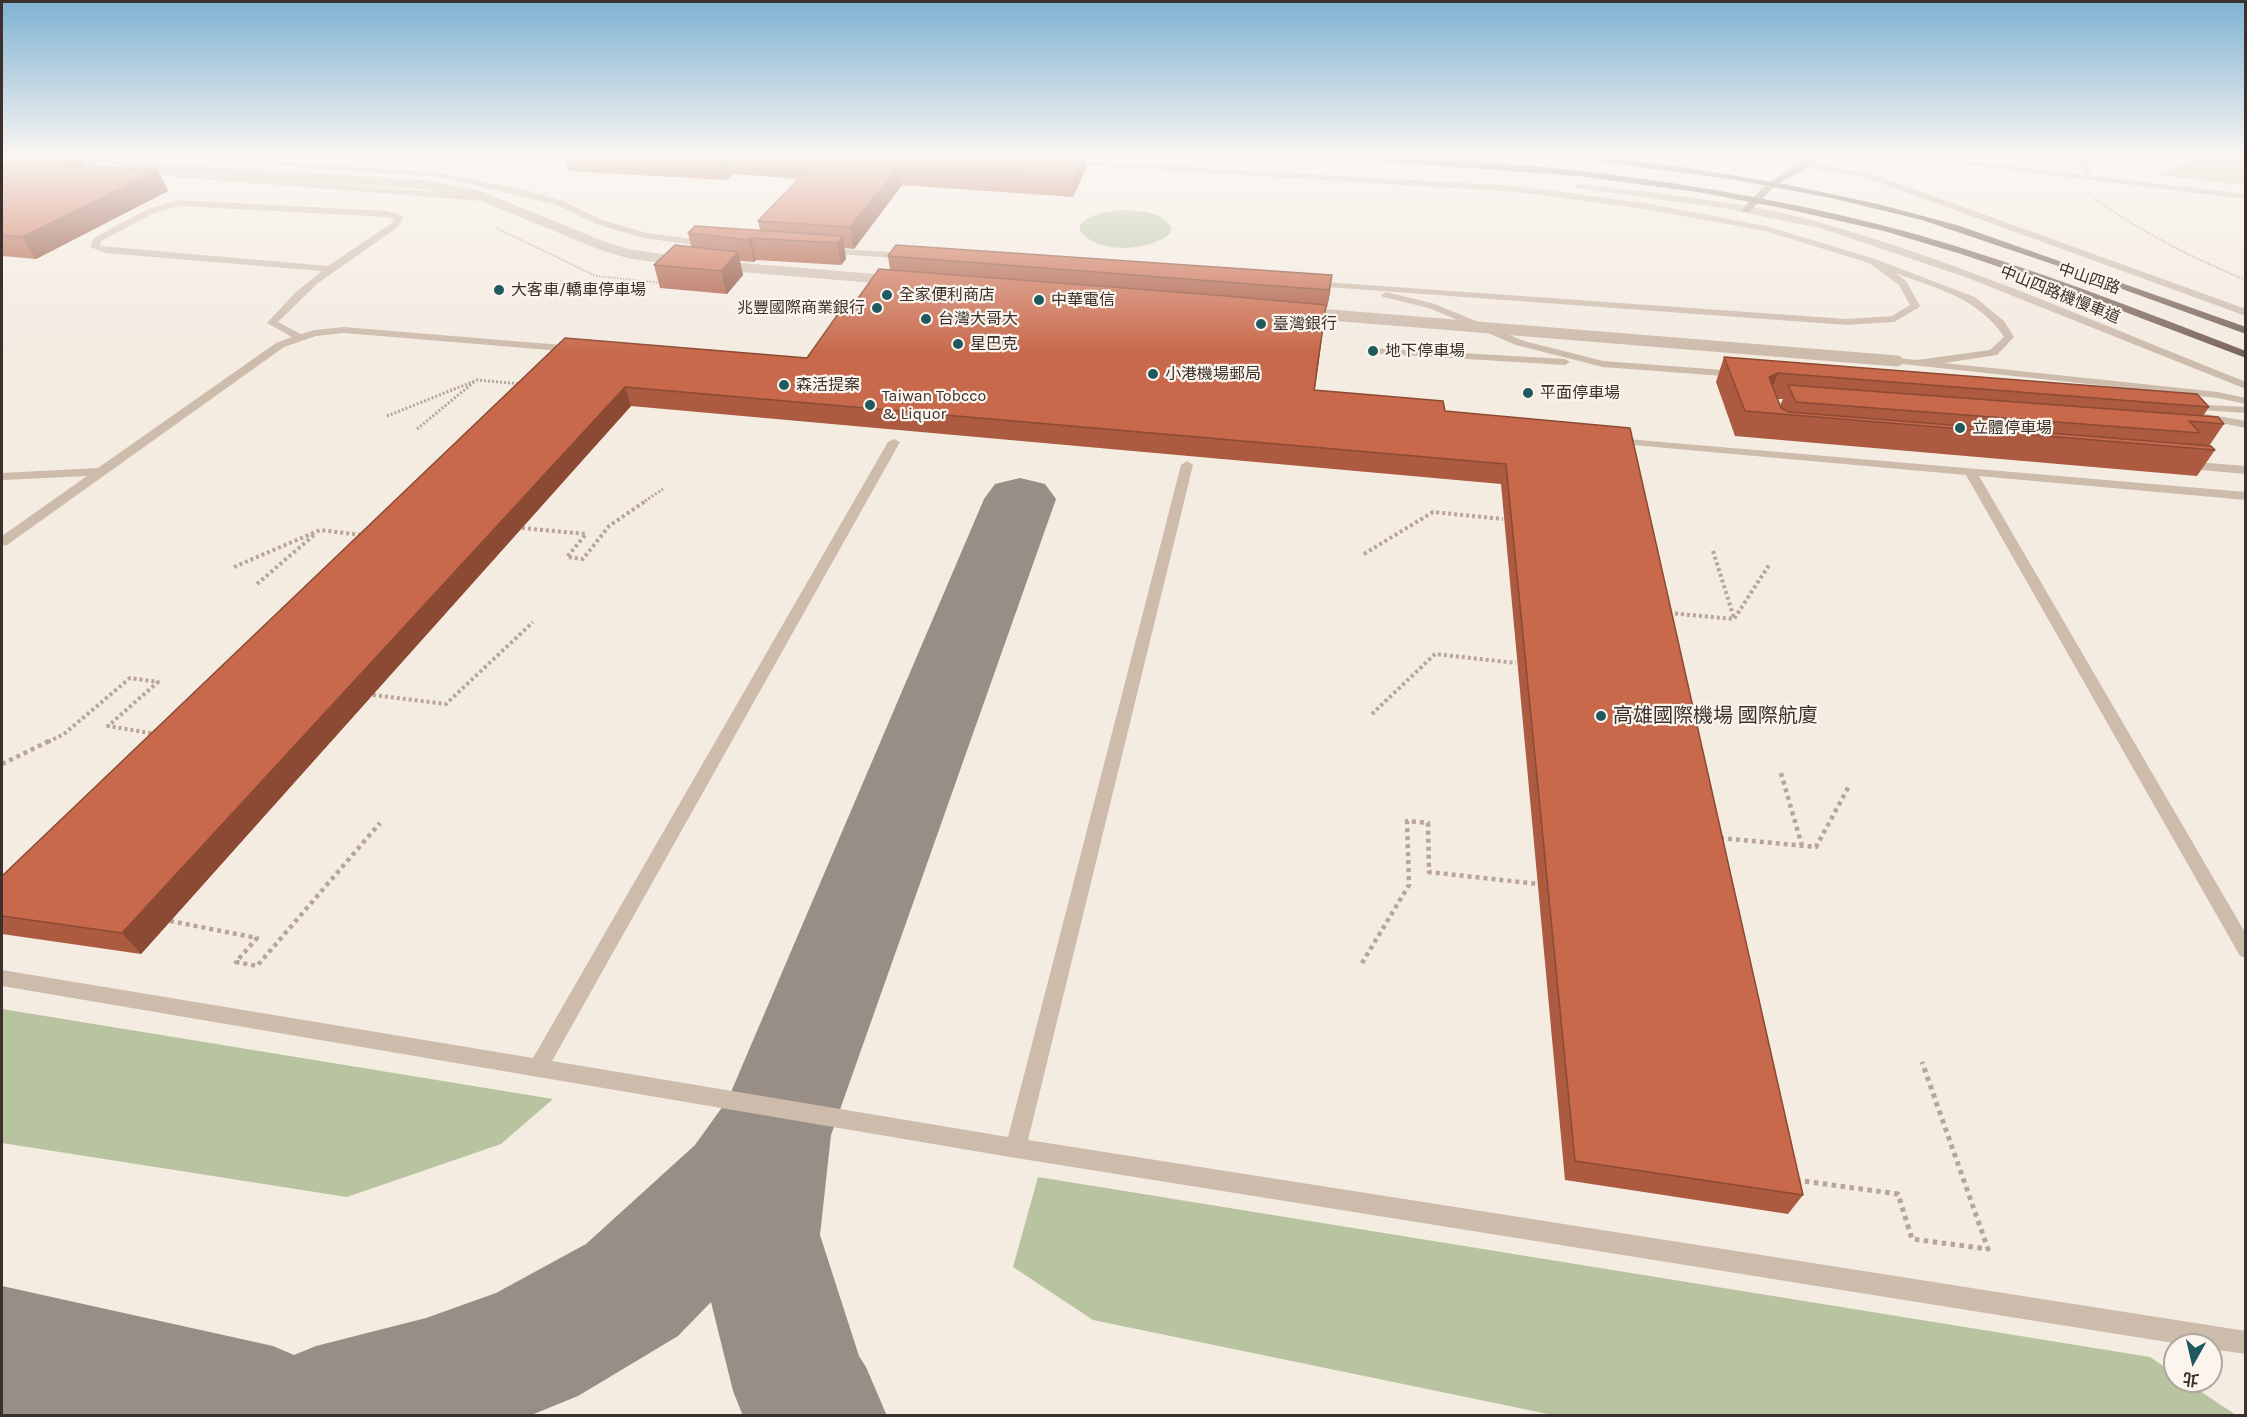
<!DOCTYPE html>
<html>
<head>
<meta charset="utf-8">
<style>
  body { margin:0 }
  #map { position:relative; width:2247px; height:1417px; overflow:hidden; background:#f4ebe1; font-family:Karla,"Noto Sans TC",sans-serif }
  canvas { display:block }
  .frame { position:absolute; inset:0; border:3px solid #3b302b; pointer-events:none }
  .north { position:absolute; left:2163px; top:1333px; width:60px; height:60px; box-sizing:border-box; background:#fbf5ee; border:2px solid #aea6a0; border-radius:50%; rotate:188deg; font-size:16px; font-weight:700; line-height:24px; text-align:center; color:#3b302b }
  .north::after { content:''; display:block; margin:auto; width:21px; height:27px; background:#1f5a5e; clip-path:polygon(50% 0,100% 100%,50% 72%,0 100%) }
</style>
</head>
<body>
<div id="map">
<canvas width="2247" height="1417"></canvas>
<div class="frame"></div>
<div class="north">北</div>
</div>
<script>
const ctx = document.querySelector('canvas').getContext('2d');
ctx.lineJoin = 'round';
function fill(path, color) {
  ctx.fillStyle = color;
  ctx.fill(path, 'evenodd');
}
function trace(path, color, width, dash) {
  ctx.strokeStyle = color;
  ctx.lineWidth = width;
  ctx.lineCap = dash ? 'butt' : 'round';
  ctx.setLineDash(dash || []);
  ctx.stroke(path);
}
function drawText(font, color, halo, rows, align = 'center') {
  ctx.font = font + ' Karla,"Noto Sans TC",sans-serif';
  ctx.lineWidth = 4.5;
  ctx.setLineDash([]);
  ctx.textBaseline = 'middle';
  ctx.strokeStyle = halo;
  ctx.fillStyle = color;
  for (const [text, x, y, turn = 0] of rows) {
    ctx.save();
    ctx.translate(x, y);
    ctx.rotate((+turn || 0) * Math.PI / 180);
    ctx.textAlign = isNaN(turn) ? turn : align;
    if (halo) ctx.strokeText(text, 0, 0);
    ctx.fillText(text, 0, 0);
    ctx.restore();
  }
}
const green = new Path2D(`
  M2210 154H2245V185L2156 175Z
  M1122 210C1139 211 1163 211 1172 228L1170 234C1148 251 1099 255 1080 231V225C1091 213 1106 212 1122 210Z
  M2 1009 553 1099 501 1144 347 1197 2 1143Z
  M1038 1177 2150 1357 2175 1374V1381H2185L2236 1415H1553L1093 1320 1013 1267Z`);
const taxiway = new Path2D(`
  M1020 478 1045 484 1056 499 831 1135 820 1235 859 1356 866 1367 887 1416H743L733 1391 711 1302 678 1336 578 1396 529 1416H2V1286L273 1346 294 1355 316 1346 426 1318 496 1293 586 1244 695 1145 728 1099 984 499 995 484Z`);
const pathFar4 = new Path2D(`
  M2094 198C2141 232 2192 258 2246 280
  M496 228 596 276 663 283`);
const pathFar3 = new Path2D(`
  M387 416 477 380 522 384
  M417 429 474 382
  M645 501 663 489`);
const pathFar2 = new Path2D(`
  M522 528 586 534 567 557 583 559 609 526 647 500
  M1713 551 1734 618
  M1364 554 1433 512 1503 519
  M234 567 320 530 362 535
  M257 584 314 535
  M1669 613 1734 619 1769 565
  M373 695 446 704 533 622
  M1372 714 1435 654 1516 663
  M48 742 64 734 130 678 158 682 108 726 156 734`);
const pathFar1 = new Path2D(`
  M2 764 51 740
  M1781 773 1802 846
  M1720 838 1816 847 1849 786
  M170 921 257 938 236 962 257 966 380 823
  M1362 963 1409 885 1407 821 1428 823 1429 872 1538 884`);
const path = new Path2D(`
  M1796 1180 1898 1194 1912 1239 1988 1249 1922 1062`);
const lane = new Path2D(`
  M118 154H165L440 173 525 190 563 201 602 220 647 233 708 241 713 244 708 247 643 238 596 224 557 205 440 177Z
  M1659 154H1704L1779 160 1869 173 2246 309V316L1864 177 1779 164Z
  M2080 154H2088L2090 175 2083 173Z
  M1066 160 1517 186 1644 203 1766 226 1875 259 1975 297 2004 321 2014 337 1997 355 1944 363 2218 392 2246 398V404L2218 398 1893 363 1892 361 1897 358 1917 360 1990 350 2004 337C1979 298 1935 288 1895 273L1906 281 1920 306 1918 308 1894 322 1847 325 1313 286 1308 283 1310 281 1847 319 1892 316 1910 305 1899 285 1869 263 1765 231 1644 209 1517 192 1063 164 1062 162Z
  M140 170 481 195 485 198 481 201 137 174V170Z
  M1579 184C1661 194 1745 201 1825 224 1969 265 2107 327 2246 382V389L1968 278 1820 228 1722 208 1576 188 1575 186Z
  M178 200 388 211 402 216 403 218 398 227 318 283 278 322 301 334 314 330 344 327 574 346 579 349 574 352 344 333 316 336 284 347 7 545 2 546V536L87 476 2 480V473L98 468 276 343 292 337 267 323 296 292 322 271 106 253 90 247 94 238 146 210ZM179 206 387 217 394 219 392 223 328 266 100 246 101 241 152 214Z
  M825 248 908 253 913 256 908 259 822 253 820 251Z
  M1386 292 1435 304 1524 341 1603 361 1737 371 1742 374 1737 377 1603 367 1516 345 1429 308 1383 297 1381 295Z
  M1373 348 1565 359 1570 362 1565 365 1369 353 1368 351Z
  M2189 404 2246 407V413L2185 409V405Z
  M2200 413 2246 421V428L2196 418V414Z
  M1615 438 2246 492V500L1979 476 2246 934V958L2240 956 1966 475 1611 443V439Z
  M894 439 900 442 552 1061 1008 1137 1181 465 1187 461 1193 465 1028 1140 2246 1331V1354L2211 1349V1345H2186L1016 1158 2 986V970L533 1058 888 442Z
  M2183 461 2246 466V474L2179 468 2177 465Z`);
const street = new Path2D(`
  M1879 154H1907L2246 194V199Z`);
const secondary = new Path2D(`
  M1819 154H1831L1775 186 1749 212H1743L1742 210C1762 184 1790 168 1819 154Z`);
const primary = new Path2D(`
  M1275 154C1487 154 1711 178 1915 234 2028 266 2137 309 2246 351V358L2067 290 1961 254 1884 231 1782 208 1697 192 1578 176Z
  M1541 154H1575L1689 168 1784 184 1878 204 1960 226 2246 327V334L2067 269 1922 220 1831 198 1736 180Z`);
const laneBridgeFar1 = new Path2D(`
  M64 162 427 185 478 195 603 246 629 254 681 261
  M723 266 893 280`);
const laneBridge = new Path2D(`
  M1306 313 1897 361`);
const wall = new Path2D(`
  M2 154H80L86 166 168 191 36 259 2 256Z
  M563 154H1086L1087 166 1073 197 902 185 854 249 844 248 846 259 841 265 756 260 754 262 740 261 743 275 727 294 660 288 654 265 691 246 688 233 760 230 758 221 799 179 733 174 726 180 568 171Z
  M888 256 1332 275 1330 292 1327 308H1326L1315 390 1445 411 1630 428 1803 1195 1788 1214 1565 1180 1501 484 631 406 141 954 2 934V876L565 338 807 358 851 308 890 270Z
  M1724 357 2209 407 2203 416 2224 424 2209 446 2215 450 2197 476 1735 436 1716 382ZM1778 399H1783L1780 405Z`);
const shadedWall = new Path2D(`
  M69 154H80L89 171 51 164Z
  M729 154 733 174 726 180 721 160Z
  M1082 154H1086L1087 166 1073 197V177Z
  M900 165 902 185 854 249 850 227Z
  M158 170 168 191 36 259 22 237Z
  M843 236 846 259 841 265 837 243Z
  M751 238 756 260 754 262 749 240Z
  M738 252 743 275 727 294 721 271Z
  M1332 275 1330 292 1327 308 1329 290Z
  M1778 373 1768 398 1769 377Z
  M625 387 631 406 141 954 122 933Z`);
const building = new Path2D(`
  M2 154H69L51 164 158 170 22 237 2 235Z
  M626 154H729L721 160Z
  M738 154H1082L1073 177 900 165 850 227 758 221 817 160Z
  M695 226 843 236 837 243 751 238 749 240 688 233Z
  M675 245 738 252 721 271 654 265Z
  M896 245 1332 275 1329 290 888 256Z
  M879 269 1227 296 1326 305 1314 390 1443 401 1445 411 1630 428 1803 1195 1575 1161 1506 464 625 387 122 933 2 916V876L565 338 807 358 843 307 851 308Z
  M1724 357 2197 394 2209 407 1778 373 1769 377 1781 408 1789 412 2211 446 2215 450 1745 411Z
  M1788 385 2218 417 2224 424 2189 421 2200 433 1796 402Z`);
const markers = [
  [499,290,6,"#1f5a5e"],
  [887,295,6,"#1f5a5e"],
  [1039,300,6,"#1f5a5e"],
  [877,308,6,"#1f5a5e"],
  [926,319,6,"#1f5a5e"],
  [1261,324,6,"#1f5a5e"],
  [958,344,6,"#1f5a5e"],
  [1373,351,6,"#1f5a5e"],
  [1153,374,6,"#1f5a5e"],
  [784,385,6,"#1f5a5e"],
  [1528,393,6,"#1f5a5e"],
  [870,405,6,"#1f5a5e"],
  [1960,428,6,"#1f5a5e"],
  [1601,716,6,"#1f5a5e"]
];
const farStreetnames = [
  ["中山四路",2089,279,19],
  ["中山四路機慢車道",2060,295,22]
];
const farPoinames = [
  ["大客車/轎車停車場",511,290],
  ["全家便利商店",899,295],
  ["中華電信",1051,300],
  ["兆豐國際商業銀行",865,308,"right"],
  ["台灣大哥大",938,319],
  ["臺灣銀行",1273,324],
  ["星巴克",970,344],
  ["地下停車場",1385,351],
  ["小港機場郵局",1165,374],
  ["森活提案",796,385],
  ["平面停車場",1540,393],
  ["Taiwan Tobcco",882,396],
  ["& Liquor",882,414],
  ["立體停車場",1972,428]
];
const poiNames = [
  ["高雄國際機場 國際航廈",1613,716]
];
fill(green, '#b8c4a0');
fill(taxiway, '#988e86');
trace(pathFar4, '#b9a596', 2, [1.5, 1.5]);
trace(pathFar3, '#b9a596', 3, [2, 2]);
trace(pathFar2, '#b9a596', 4, [3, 3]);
trace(pathFar1, '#b9a596', 4.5, [4, 4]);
trace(path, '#b9a596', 5, [4.5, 4.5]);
fill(lane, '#cdbbac');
fill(street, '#cdbbac');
fill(secondary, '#a18a7d');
fill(primary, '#7d675c');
trace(laneBridgeFar1, '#cdbbac', 9);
trace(laneBridge, '#cdbbac', 11);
fill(wall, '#ac5a40');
fill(shadedWall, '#8c4a34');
fill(building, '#c8694b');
trace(building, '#8c4a34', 1.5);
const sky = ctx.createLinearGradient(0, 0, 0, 353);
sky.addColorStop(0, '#7eb2d2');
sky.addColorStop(0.44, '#faf6f2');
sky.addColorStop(1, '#faf6f200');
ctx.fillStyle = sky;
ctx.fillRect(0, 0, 2247, 353);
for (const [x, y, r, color] of markers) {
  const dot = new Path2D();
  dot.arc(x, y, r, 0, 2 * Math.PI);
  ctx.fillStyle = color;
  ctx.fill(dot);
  trace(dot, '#fbf5ee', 2);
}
drawText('16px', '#3b302b', '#fbf5ee', farStreetnames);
drawText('16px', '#3b302b', '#fbf5ee', farPoinames, 'left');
drawText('20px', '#3b302b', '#fbf5ee', poiNames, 'left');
</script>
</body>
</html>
